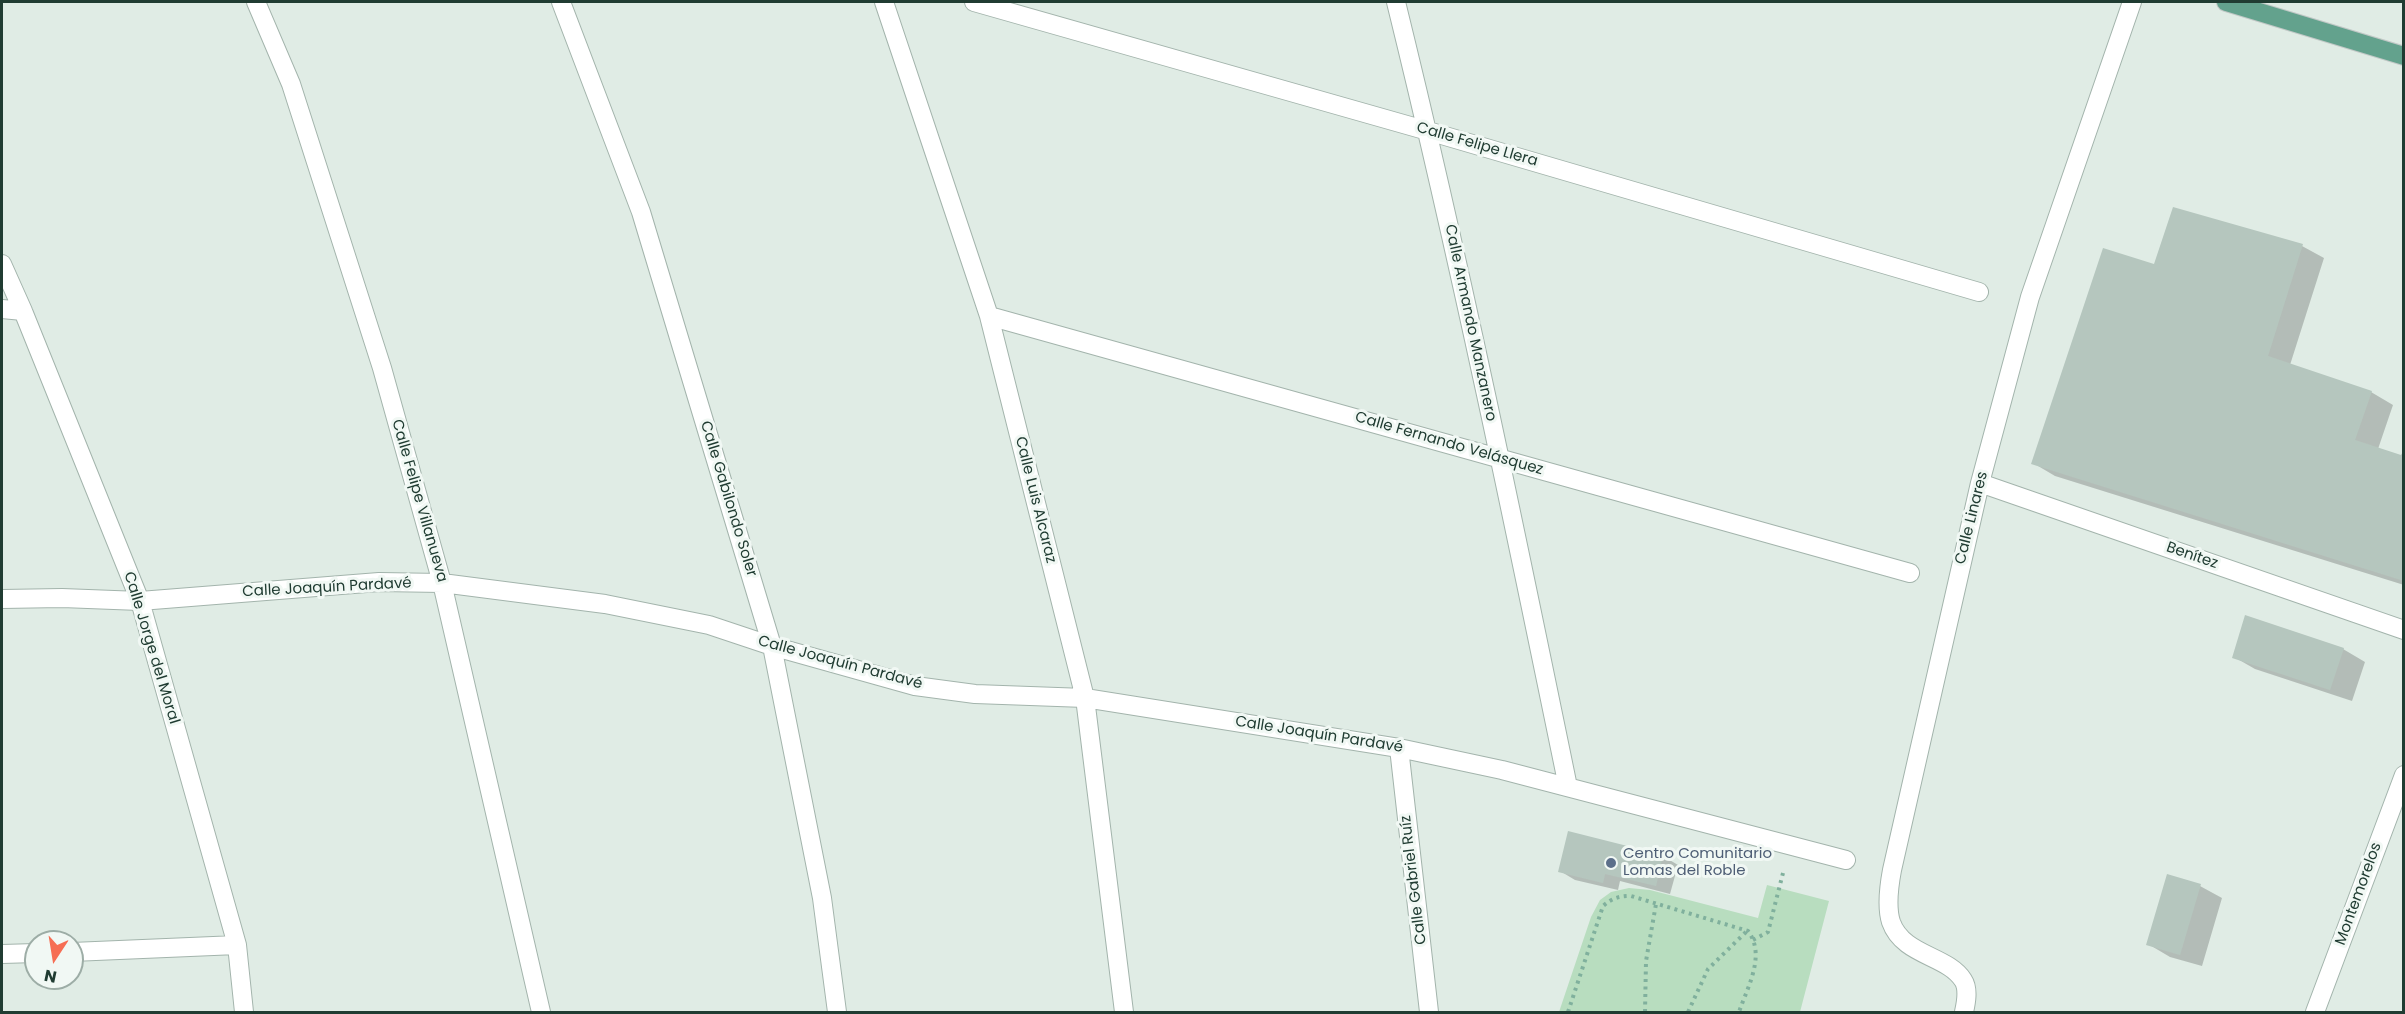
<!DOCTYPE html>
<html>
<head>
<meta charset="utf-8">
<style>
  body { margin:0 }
  #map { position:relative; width:2405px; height:1014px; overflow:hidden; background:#e0ece5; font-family:Poppins,sans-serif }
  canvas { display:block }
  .frame { position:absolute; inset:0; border:3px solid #203c32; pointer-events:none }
  .north { position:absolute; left:24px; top:930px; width:60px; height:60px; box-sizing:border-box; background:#f1f8f4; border:2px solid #9dada6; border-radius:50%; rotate:192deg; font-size:16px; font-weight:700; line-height:24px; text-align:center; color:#203c32 }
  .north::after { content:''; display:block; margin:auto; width:21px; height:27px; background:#f66e54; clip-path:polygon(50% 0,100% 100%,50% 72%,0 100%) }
</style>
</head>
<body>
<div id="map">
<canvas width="2405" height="1014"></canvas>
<div class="frame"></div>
<div class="north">N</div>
</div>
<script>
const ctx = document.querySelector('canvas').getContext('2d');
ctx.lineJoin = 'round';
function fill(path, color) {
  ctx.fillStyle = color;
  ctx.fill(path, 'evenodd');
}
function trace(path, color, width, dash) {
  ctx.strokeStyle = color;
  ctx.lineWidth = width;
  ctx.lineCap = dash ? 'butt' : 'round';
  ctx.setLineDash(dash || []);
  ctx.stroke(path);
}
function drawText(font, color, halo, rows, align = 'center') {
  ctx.font = font + ' Poppins,sans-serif';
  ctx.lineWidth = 6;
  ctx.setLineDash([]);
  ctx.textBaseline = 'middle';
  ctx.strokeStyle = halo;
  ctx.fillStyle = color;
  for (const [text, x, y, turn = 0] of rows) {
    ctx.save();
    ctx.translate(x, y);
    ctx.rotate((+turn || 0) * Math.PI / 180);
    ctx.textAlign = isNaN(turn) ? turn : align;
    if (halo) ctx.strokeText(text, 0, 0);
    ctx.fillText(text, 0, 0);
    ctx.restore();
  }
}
const green = new Path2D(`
  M1767 885 1829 901 1800 1012H1559L1591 917 1600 900 1611 892 1629 888 1650 890 1758 918Z`);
const shadow = new Path2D(`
  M2302 246 2324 258 2290 365 2371 392 2393 405 2378 449 2402 457 2404 453V585L2055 476 2033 463 2155 266Z
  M2343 649 2365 662 2352 701 2255 669 2234 657Z
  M1569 833 1663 856 1678 865 1670 894 1620 881 1618 890 1575 880 1560 871Z
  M2200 886 2222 898 2202 966 2170 957 2148 944Z`);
const building = new Path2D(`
  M2173 207 2303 244 2268 356 2372 391 2355 440 2401 455 2404 450V581L2031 464 2103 248 2154 264Z
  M2245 615 2344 648 2330 690 2232 658Z
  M1568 831 1663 855 1656 886 1605 874 1603 883 1558 872Z
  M2167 874 2201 884 2180 955 2146 945Z`);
const path = new Path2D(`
  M1753 940 1768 932 1783 873
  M1568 1012 1603 906C1612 898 1619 896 1631 896L1748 931C1766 955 1748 986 1739 1012
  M1645 1012 1646 961 1656 904
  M1688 1012 1708 969 1747 931`);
const minor = new Path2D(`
  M256 2 291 84 382 368 442 583 541 1012
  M561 2 641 212 772 646 822 898 837 1012
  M884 2 989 316 1085 698 1124 1012
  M974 2 1428 131 1979 292
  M1396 2C1460 262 1514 524 1568 787
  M2 264 23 311 140 601 237 945 244 1012
  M2 309 23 311
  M989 316 1910 573
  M1980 483 2404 630
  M2 599 62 598 140 601 379 582 442 583 605 604 709 625 772 646 915 686 975 694 1085 698 1399 748 1502 770 1846 860
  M1399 748 1429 1012
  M72 952 237 945
  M2 954 36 953
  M1964 1012C1966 1003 1969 989 1963 980 1947 955 1903 956 1891 922 1886 906 1889 886 1892 870L1980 483 2030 297 2132 2
  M2315 1012 2404 775`);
const major = new Path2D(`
  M2226 2 2404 56`);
const markers = [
  [1611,863,6,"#5c6f8a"]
];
const streetNames = [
  ["Calle Felipe Llera",1477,145,16],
  ["Calle Armando Manzanero",1470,323,78],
  ["Calle Fernando Velásquez",1449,444,16],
  ["Calle Gabilondo Soler",728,499,73],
  ["Calle Luis Alcaraz",1035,500,76],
  ["Calle Felipe Villanueva",419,501,74],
  ["Calle Linares",1972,518,-76],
  ["Benítez",2192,556,19],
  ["Calle Joaquín Pardavé",327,588,-3],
  ["Calle Jorge del Moral",151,648,73],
  ["Calle Joaquín Pardavé",840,663,15],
  ["Calle Joaquín Pardavé",1319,735,9],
  ["Calle Gabriel Ruíz",1414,880,-97],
  ["Montemorelos",2359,894,-70]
];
const serviceNames = [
  ["Centro Comunitario",1623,854],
  ["Lomas del Roble",1623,871]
];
fill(green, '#b8ddbf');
fill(shadow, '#0003');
fill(building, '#b5c6be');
trace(minor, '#a3b4ac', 20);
trace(major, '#c1c8c6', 20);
trace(path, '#80b09d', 4, [3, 4.5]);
trace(minor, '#fff', 18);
trace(major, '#63a28d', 18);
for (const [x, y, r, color] of markers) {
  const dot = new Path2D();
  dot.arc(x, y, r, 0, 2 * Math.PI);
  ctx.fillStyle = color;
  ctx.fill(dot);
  trace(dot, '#f1f8f4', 2);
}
drawText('15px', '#203c32', '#f1f8f4', streetNames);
drawText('15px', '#4e5e75', '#f1f8f4', serviceNames, 'left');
</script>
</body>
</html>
